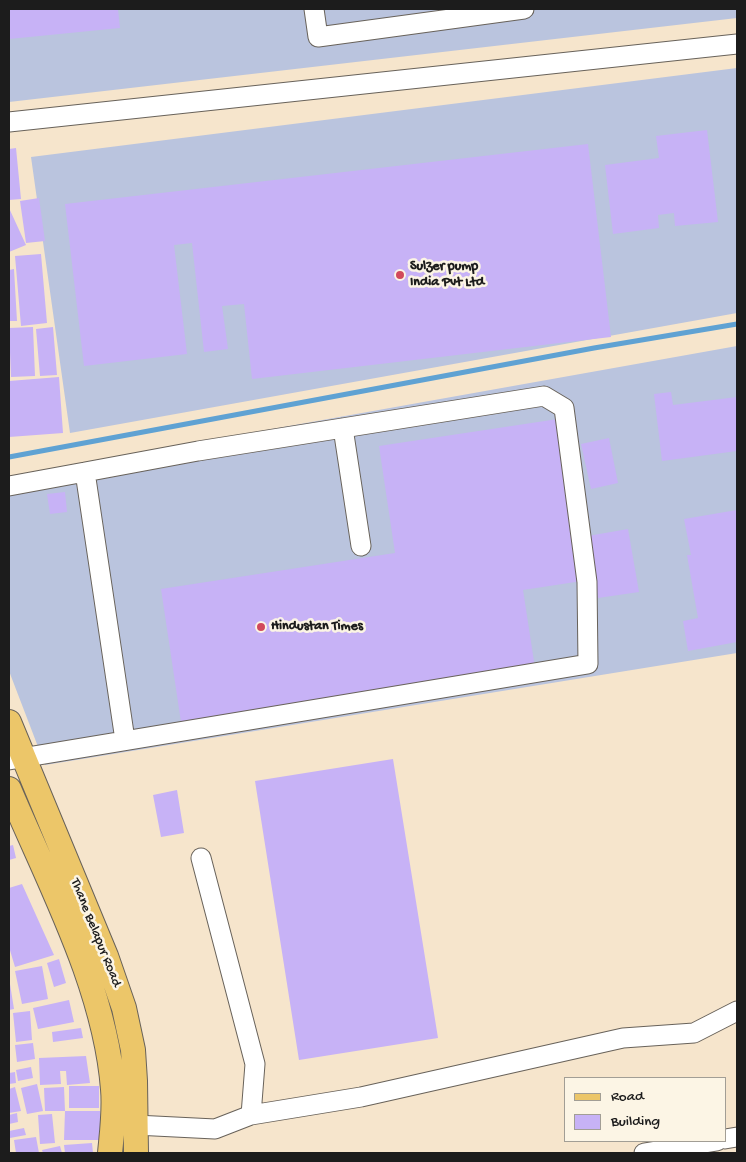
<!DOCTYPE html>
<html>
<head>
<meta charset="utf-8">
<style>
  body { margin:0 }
  #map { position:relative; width:746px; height:1162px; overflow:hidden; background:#f6e5cc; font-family:"Gochi Hand",sans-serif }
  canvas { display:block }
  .frame { position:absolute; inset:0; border:10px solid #1c1c1c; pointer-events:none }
  .legend { position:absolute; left:564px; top:1077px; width:162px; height:65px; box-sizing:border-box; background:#fcf5e5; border:1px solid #a29e95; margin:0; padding:6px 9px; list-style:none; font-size:15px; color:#1c1c1c }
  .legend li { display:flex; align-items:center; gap:10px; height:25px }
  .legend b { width:25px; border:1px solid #a29e95 }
</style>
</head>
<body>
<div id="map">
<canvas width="746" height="1162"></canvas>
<div class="frame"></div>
<ul class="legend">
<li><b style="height:6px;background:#ecc669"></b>Road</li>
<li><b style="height:14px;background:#c7b2f6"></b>Building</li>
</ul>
</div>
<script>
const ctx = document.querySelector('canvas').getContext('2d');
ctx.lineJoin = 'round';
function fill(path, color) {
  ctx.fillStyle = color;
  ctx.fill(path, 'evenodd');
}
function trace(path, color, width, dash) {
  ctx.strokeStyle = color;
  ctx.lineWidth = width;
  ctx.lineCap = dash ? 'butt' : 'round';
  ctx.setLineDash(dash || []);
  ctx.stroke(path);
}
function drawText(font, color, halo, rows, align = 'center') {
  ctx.font = font + ' "Gochi Hand",sans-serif';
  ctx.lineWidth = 5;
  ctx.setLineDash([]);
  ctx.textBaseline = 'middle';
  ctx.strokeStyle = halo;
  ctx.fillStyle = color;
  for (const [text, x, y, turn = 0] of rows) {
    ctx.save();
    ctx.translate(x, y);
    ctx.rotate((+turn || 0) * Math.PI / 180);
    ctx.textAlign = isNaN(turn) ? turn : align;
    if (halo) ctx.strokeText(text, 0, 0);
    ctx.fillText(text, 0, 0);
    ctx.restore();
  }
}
const industrial = new Path2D(`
  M9 9H737V18L9 102Z
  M737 68V313L70 433 31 157Z
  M737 346V653L45 765 9 671V476Z`);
const stream = new Path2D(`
  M9 457 594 348 737 324`);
const building = new Path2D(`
  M9 9H118L120 28 9 39Z
  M707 130 718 222 675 226 674 213 658 215 659 228 613 234 605 165 659 158 656 136Z
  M588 144 611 337 252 379 244 304 222 306 228 349 204 352 192 243 174 245 187 354 84 366 65 204Z
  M16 148 21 199 9 200V149Z
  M39 198 45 241 26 243 20 201Z
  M9 208 26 245 9 252Z
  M41 254 47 323 21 326 15 256Z
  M14 269 17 321H9V270Z
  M33 327 35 376 11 377 9 328Z
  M53 327 57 375 40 376 36 329Z
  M59 377 63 433 9 437V381Z
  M671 392 673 405 737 397V451L662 461 654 394Z
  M558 419 582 581 523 590 535 668 181 722 161 589 395 553 379 446Z
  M609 438 618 483 591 489 581 444Z
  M65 492 67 512 50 514 47 494Z
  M737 510V642L688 651 683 621 698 618 687 555H691L684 519Z
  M628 529 639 592 598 598 588 536Z
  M393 759 438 1038 299 1060 255 781Z
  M177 790 184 833 161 837 153 795Z
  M13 845 16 858 9 860V846Z
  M22 884 54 955 15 967 9 947V888Z
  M59 959 66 983 54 987 47 963Z
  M42 966 48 999 22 1004 15 971Z
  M10 984 14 1009 9 1010V985Z
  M69 1000 74 1022 38 1029 33 1008Z
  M30 1011 32 1040 16 1042 13 1013Z
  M81 1028 83 1038 53 1042 52 1032Z
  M33 1043 35 1059 17 1062 15 1045Z
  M86 1056 90 1083 67 1085 66 1071H60L61 1084 40 1085 39 1058Z
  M31 1067 33 1078 18 1081 16 1070Z
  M15 1072 16 1083 9 1084V1073Z
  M37 1084 43 1111 27 1114 21 1088Z
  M69 1086H99V1108H69Z
  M15 1087 21 1111 9 1113V1089Z
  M64 1087 65 1111H45L44 1088Z
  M65 1111H100V1140H64Z
  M17 1113 18 1122 9 1124V1115Z
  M52 1114 55 1143 40 1144 38 1115Z
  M24 1128 26 1135 10 1138 9 1131Z
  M36 1137 39 1153H16L14 1140Z
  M92 1143 93 1153H65L64 1145Z
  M60 1146 62 1153H43L42 1150Z`);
const minor = new Path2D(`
  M314 9 318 37 524 9
  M9 122 737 44
  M343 428 361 546
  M9 486 85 472
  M9 760 588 664 587 582 564 408 544 396 198 451 85 472 125 740
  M251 1115 361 1097 623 1038 694 1033 737 1011
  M135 1125 215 1129 251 1115 255 1064 201 858
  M725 1139 737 1137
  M644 1153 717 1141`);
const major = new Path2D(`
  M9 722 106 956 124 1008 133 1050 135 1081 136 1153
  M9 789C49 884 105 986 113 1089 115 1110 112 1132 110 1153`);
const markers = [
  [400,275,5,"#d1495b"],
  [261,627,5,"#d1495b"]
];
const poiNames = [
  ["Sulzer pump",410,267],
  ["India Pvt Ltd",410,283],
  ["Hindustan Times",271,627]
];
const streetNames = [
  ["Thane Belapur Road",95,933,68]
];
fill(industrial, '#bac4de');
trace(stream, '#5fa2d3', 5);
fill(building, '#c7b2f6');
trace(minor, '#68625a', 21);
trace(major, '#68625a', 26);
trace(minor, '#fff', 19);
trace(major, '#ecc669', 24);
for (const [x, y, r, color] of markers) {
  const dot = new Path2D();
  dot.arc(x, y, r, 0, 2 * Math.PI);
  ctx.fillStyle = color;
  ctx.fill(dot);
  trace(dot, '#fcf5e5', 2);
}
drawText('bold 14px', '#1c1c1c', '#fcf5e5', poiNames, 'left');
drawText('14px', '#1c1c1c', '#fcf5e5', streetNames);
</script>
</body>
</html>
